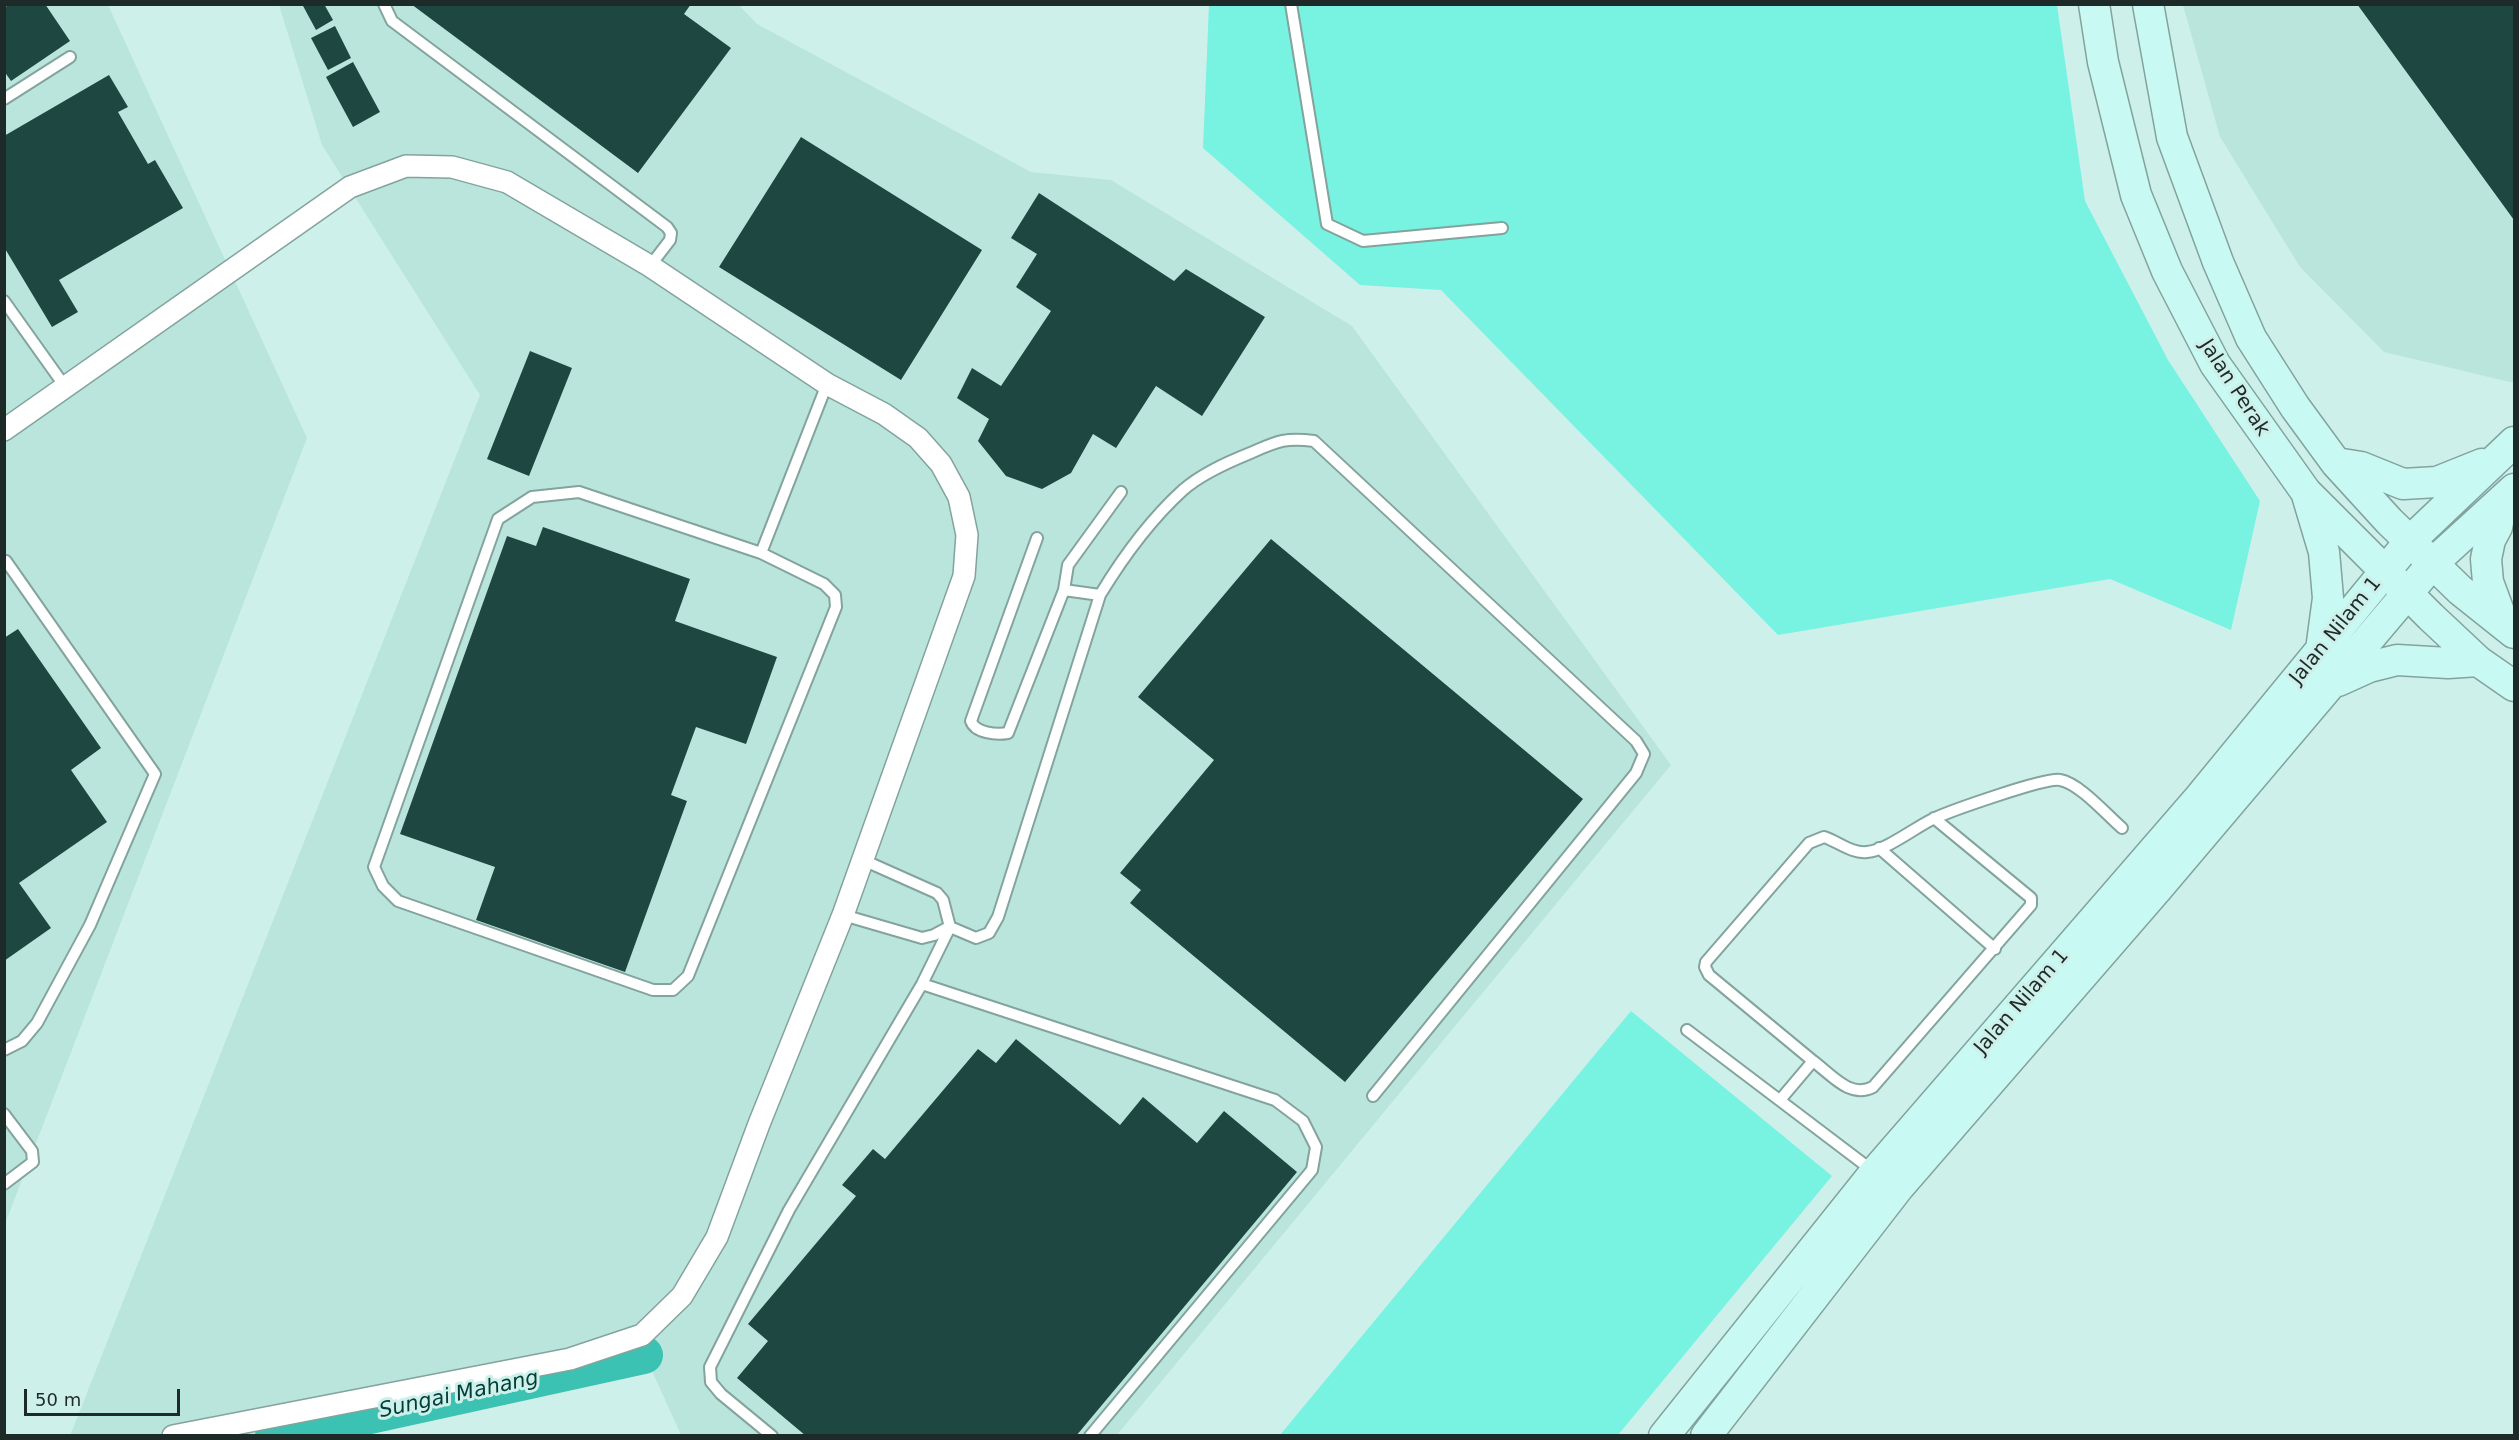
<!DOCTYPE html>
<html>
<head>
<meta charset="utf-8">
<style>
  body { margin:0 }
  #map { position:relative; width:2519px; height:1440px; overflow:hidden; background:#cef0ea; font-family:"DejaVu Sans",sans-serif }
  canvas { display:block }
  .frame { position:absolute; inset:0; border:6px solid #1e2a28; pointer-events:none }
  .scale { position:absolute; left:24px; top:1389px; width:156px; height:27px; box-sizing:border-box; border:3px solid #1e2a28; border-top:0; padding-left:8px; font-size:18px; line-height:21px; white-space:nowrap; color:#1e2a28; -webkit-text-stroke:4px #cef0ea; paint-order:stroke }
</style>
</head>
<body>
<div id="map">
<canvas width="2519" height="1440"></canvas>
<div class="frame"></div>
<div class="scale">50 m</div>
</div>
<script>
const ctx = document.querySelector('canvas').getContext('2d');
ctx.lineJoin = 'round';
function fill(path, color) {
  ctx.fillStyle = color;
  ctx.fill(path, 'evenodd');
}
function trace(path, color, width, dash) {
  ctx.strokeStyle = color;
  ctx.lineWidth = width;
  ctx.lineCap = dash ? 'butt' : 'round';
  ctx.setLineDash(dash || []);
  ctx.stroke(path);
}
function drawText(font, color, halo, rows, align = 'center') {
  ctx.font = font + ' "DejaVu Sans",sans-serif';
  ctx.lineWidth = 6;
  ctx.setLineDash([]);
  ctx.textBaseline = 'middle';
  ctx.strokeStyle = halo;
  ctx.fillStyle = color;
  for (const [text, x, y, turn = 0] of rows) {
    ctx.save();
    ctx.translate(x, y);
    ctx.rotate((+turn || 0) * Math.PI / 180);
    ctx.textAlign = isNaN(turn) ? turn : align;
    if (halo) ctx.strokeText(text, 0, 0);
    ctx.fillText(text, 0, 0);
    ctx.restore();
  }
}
const built = new Path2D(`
  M5 5H108L307 438 5 1224Z
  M279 5H739L757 24 1031 172 1111 180 1352 326 1671 765 1117 1435H681L642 1349 249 1435 70 1436 480 395 322 145Z
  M2183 5H2514V383L2384 352 2300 267 2220 137Z`);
const green = new Path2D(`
  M1209 5H2057L2085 201 2168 360 2260 501 2231 630 2110 579 1778 635 1441 290 1360 285 1203 148Z
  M1631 1011 1832 1176 1618 1435H1280Z`);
const river = new Path2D(`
  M274 1436 644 1355`);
const building = new Path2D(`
  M10 4H45L70 41 11 81 4 71V8Z
  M302 4H324L333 20 316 30Z
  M411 4H691L684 14 731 48 638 173Z
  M2357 4H2514V220Z
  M335 26 351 58 328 70 311 38Z
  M353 62 380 112 353 127 326 77Z
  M109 75 128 107 118 112 148 164 155 160 183 208 59 280 78 312 52 327 4 247V136Z
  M801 137 982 250 901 380 719 267Z
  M1039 193 1174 281 1186 269 1265 317 1202 416 1156 386 1116 448 1093 434 1071 473 1042 489 1006 476 978 441 989 419 957 398 972 368 1001 386 1051 311 1016 287 1037 254 1011 238Z
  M530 351 572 368 529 476 487 459Z
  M543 527 690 579 675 621 777 657 746 744 696 727 671 795 687 801 625 972 476 920 495 867 400 834 507 536 536 546Z
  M1271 539 1583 799 1345 1082 1130 903 1141 890 1120 873 1214 760 1138 697Z
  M18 629 101 748 71 770 107 822 19 883 51 928 4 961V638Z
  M1016 1039 1120 1125 1143 1097 1197 1143 1224 1111 1297 1172 1076 1436H806L737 1378 768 1341 748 1324 856 1196 842 1185 873 1149 885 1159 978 1049 996 1063Z`);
const lane = new Path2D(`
  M384 4 392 21 667 227 671 233 670 240 650 266
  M1291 4 1327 224 1363 241 1502 228
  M4 99 70 57
  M4 301 66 388
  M1037 538 971 721C975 733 996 735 1008 733L1064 590 1100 595
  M761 553 824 584 835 595 836 607 688 976 673 990H653L398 901 383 886 374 867 498 519 532 497 579 492 761 553 827 384
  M1064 590 1068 565 1121 492
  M1879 848 1995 949
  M843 915 922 938 934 935 949 927
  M950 927 976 938 989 933 998 917 1100 595C1123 557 1150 520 1183 490 1201 474 1226 463 1248 454 1276 442 1283 437 1314 441L1636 741 1644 754 1636 773 1373 1096
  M922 984 1275 1100 1303 1121 1316 1147 1312 1170 1090 1436
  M1687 1030 1873 1171
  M4 1050 22 1041 37 1023 90 925 155 774 6 561
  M1813 1061 1709 975 1705 967 1706 962 1809 843 1824 837C1837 841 1852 854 1867 852 1887 850 1914 828 1933 819 1950 811 2046 777 2060 780 2079 783 2107 815 2122 828
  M1780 1100 1813 1061C1832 1075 1850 1099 1873 1087L2031 905V898L1934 818
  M4 1114 32 1151 33 1162 4 1184
  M772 1436 721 1394 711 1382 710 1367 789 1210 922 984 950 927 943 900 937 893 863 860`);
const street = new Path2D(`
  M4 430 350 187 406 166 452 167 507 182 650 266 827 384 884 414 918 438 941 464 959 497 967 535 964 576 843 915 759 1124 717 1237 682 1296 642 1335 570 1359 173 1436`);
const secondary = new Path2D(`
  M2094 4 2103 62 2136 195 2167 271 2215 364 2306 492 2431 617 2478 661 2514 686
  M2148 4 2172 137 2218 262 2251 338 2295 407 2336 463 2389 521 2460 590 2514 633
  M2336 463 2361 467 2403 484 2437 482 2482 464
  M2307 495 2324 552 2328 598 2321 650
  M2503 499 2497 527 2490 540 2486 559 2488 582 2504 625
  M2338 681 2369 667 2397 660 2448 663 2478 661
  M1664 1436 1875 1172 2200 797 2410 541 2514 442
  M1706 1436 1898 1188 2158 888 2433 563 2514 489`);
const streetNames = [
  ["Jalan Perak",2234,388,57],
  ["Jalan Nilam 1",2336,631,-51],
  ["Jalan Nilam 1",2022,1002,-49]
];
const waterNames = [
  ["Sungai Mahang",459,1395,-12]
];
fill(built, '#bae5dd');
fill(green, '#78f2e1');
trace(river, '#3cc2b2', 38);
fill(building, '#1f4741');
trace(lane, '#83a39d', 14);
trace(street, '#83a39d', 24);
trace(secondary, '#83a39d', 33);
trace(lane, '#fff', 10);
trace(street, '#fff', 21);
trace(secondary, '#c9f9f3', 30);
drawText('20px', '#1e2a28', '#cef0ea', streetNames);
drawText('italic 21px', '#003e37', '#cef0ea', waterNames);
</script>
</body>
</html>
